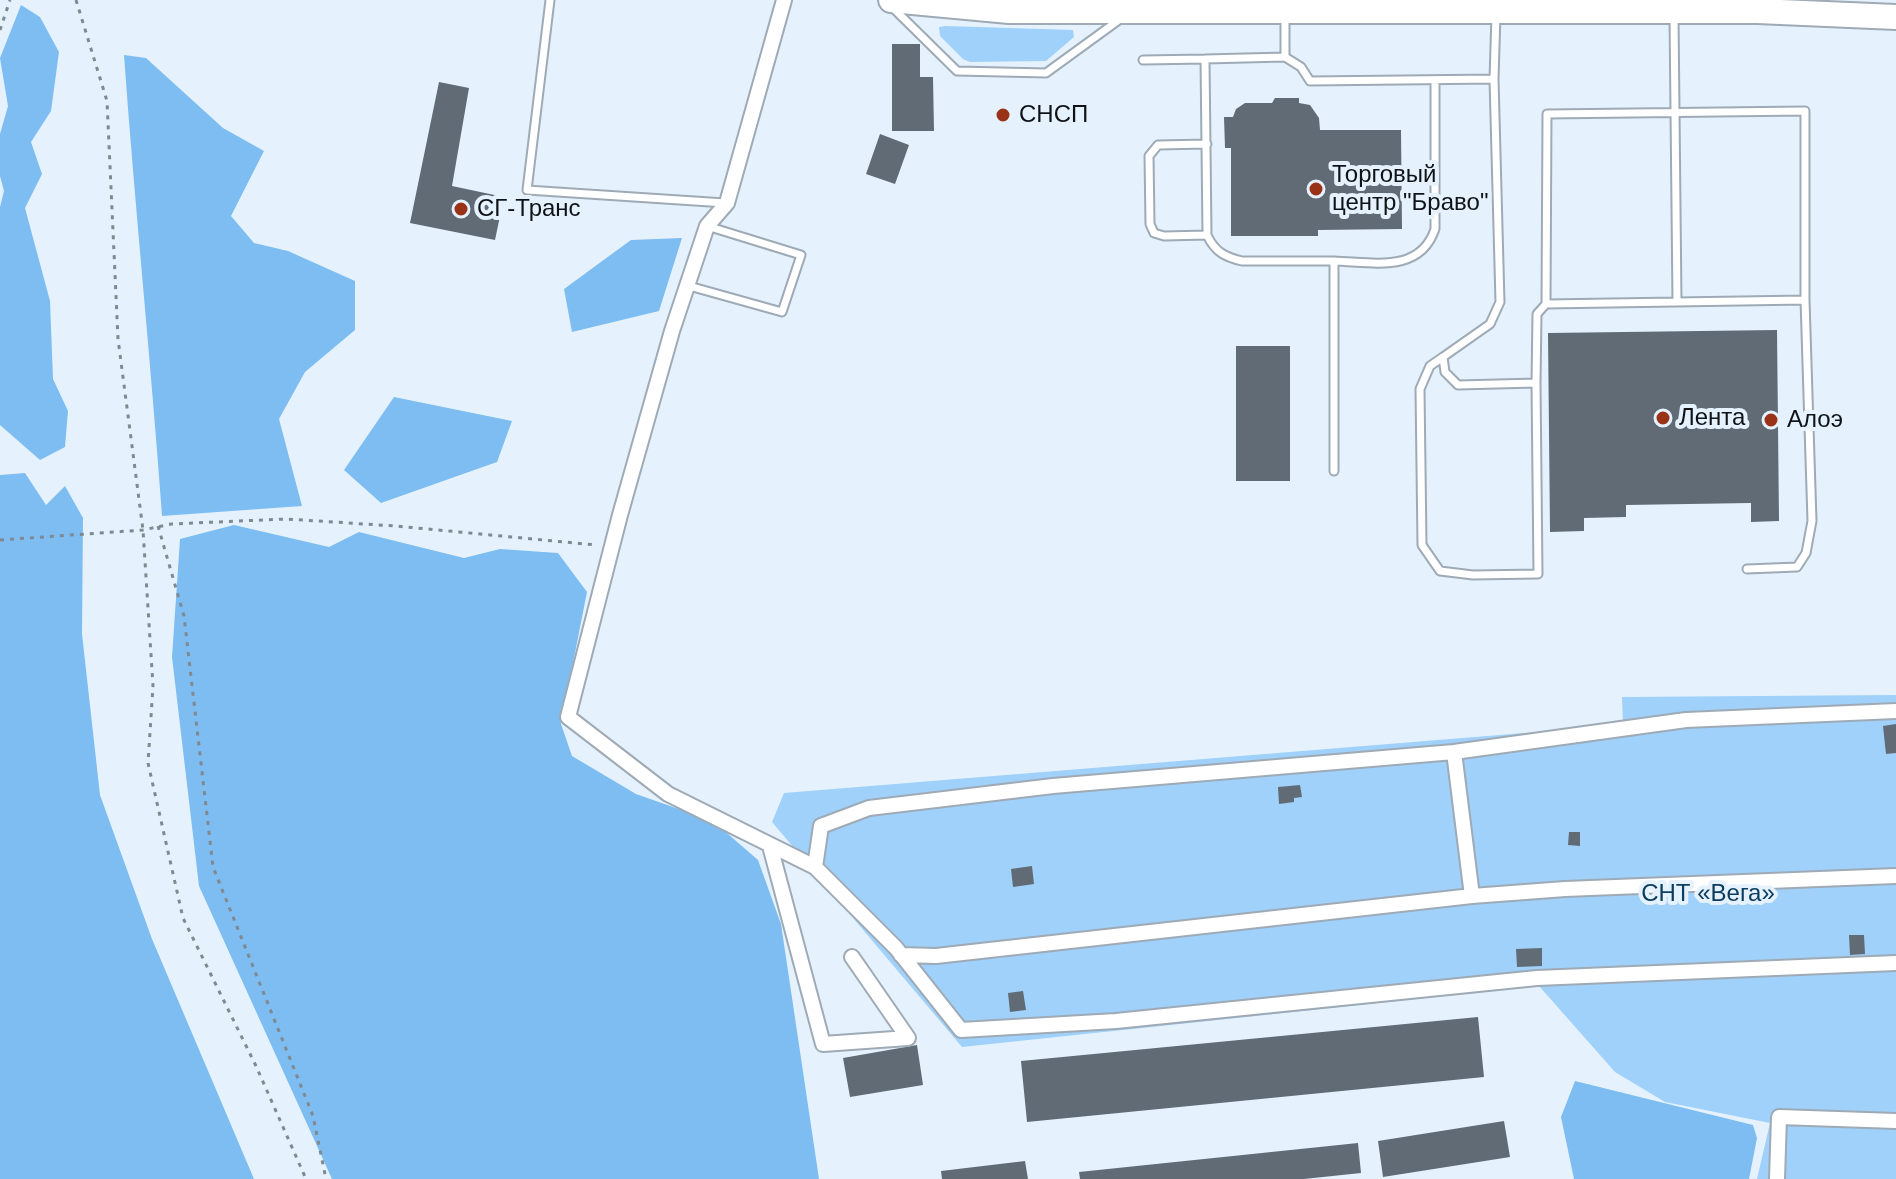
<!DOCTYPE html>
<html>
<head>
<meta charset="utf-8">
<style>
  body { margin:0 }
  canvas { display:block; background:#e5f2fd }
</style>
</head>
<body>
<canvas width="1896" height="1179"></canvas>
<script>
const ctx = document.querySelector('canvas').getContext('2d');
ctx.lineJoin = 'round';
function fill(path, color) {
  ctx.fillStyle = color;
  ctx.fill(path, 'evenodd');
}
function trace(path, color, width, dash) {
  ctx.strokeStyle = color;
  ctx.lineWidth = width;
  ctx.lineCap = dash ? 'butt' : 'round';
  ctx.setLineDash(dash || []);
  ctx.stroke(path);
}
function drawText(font, color, halo, rows, align = 'center') {
  ctx.font = font + ' Arial,sans-serif';
  ctx.lineWidth = 8;
  ctx.setLineDash([]);
  ctx.textBaseline = 'middle';
  ctx.strokeStyle = halo;
  ctx.fillStyle = color;
  for (const [text, x, y, turn = 0] of rows) {
    ctx.save();
    ctx.translate(x, y);
    ctx.rotate((+turn || 0) * Math.PI / 180);
    ctx.textAlign = isNaN(turn) ? turn : align;
    if (halo) ctx.strokeText(text, 0, 0);
    ctx.fillText(text, 0, 0);
    ctx.restore();
  }
}
const green = new Path2D(`
  M945 26 1073 30 1074 37 1046 61 970 62 963 59 940 36 939 27Z
  M1896 695V1179H1757L1770 1123 1665 1102 1615 1072 1539 986 962 1047 772 822 784 793 1623 725 1622 697Z`);
const forest = new Path2D(`
  M21 5 40 17 59 52 51 111 31 142 42 174 25 208 50 301 53 379 68 411 65 447 40 460 0 425V207L4 191 0 176V134L8 106 0 58Z
  M124 55 146 58 223 128 264 151 231 216 254 243 288 251 355 281V330L305 372 279 419 302 506 162 516C151 362 135 209 124 55Z
  M682 238 659 311 572 332 564 289 631 240Z
  M394 397 512 421 497 462 381 503 344 470Z
  M25 473 46 505 65 486 83 518 82 634 100 795 152 939 254 1179H0V475Z
  M234 525 329 547 359 532 464 558 500 549 558 553 587 592 561 724 572 756 636 794 713 821 758 860 781 924 819 1179H332L199 886 172 657 180 539Z
  M1575 1081 1753 1125 1757 1138 1749 1179H1574L1561 1117Z`);
const building = new Path2D(`
  M892 44H920V77H933L934 131H892Z
  M439 82 469 88 452 186 504 197 495 240 410 223Z
  M1275 98H1299V103L1310 105 1319 118 1320 130H1401L1402 229 1318 230V236H1231V148H1225L1224 117H1233L1236 109 1245 103H1272Z
  M880 134 909 145 895 184 866 174Z
  M1777 330 1779 521 1751 522V503L1626 505V517L1584 518V531L1550 532 1548 333Z
  M1236 346H1290V481H1236Z
  M1896 724V753L1886 754 1883 726Z
  M1300 785 1302 797 1294 798V802L1279 804 1278 787Z
  M1569 832H1580V846L1568 845Z
  M1032 866 1034 884 1013 887 1011 869Z
  M1849 935H1864L1865 954 1850 955Z
  M1542 948V966L1517 967 1516 949Z
  M1023 991 1026 1010 1010 1012 1008 993Z
  M1478 1017 1484 1077 1027 1122 1021 1061Z
  M917 1045 923 1085 850 1097 843 1058Z
  M1504 1121 1510 1157 1383 1177 1378 1141Z
  M1358 1143 1361 1173 1304 1179H1080L1079 1172Z
  M1025 1161 1028 1179H942L941 1171Z`);
const path = new Path2D(`
  M76 0 107 101 118 339 143 530 153 686 148 763 183 918 256 1066 306 1179
  M0 30 10 0
  M158 526 184 616 213 867 313 1116 326 1179
  M0 540 143 530 171 524 286 519 396 526 596 545`);
const lane = new Path2D(`
  M550 0 527 190 725 203
  M892 7 957 71 1046 73 1123 17
  M1496 14 1494 79 1500 302 1490 324 1443 357 1445 372 1458 385 1536 383 1537 314 1546 304 1805 300
  M1674 16 1677 302
  M1285 57V16
  M1143 60 1205 59
  M1207 144 1158 145 1149 156 1150 224 1154 233 1164 236 1207 235
  M1334 261H1242C1225 257 1215 252 1207 235L1205 59 1285 57 1301 67 1310 81 1494 79
  M689 286 782 312 801 255 707 226
  M1546 304 1547 114 1805 111V300L1812 521 1806 553 1797 567 1747 569
  M1443 357 1430 366 1420 389 1422 545 1440 571 1473 575 1538 574 1536 383
  M1334 471V261C1372 262 1420 274 1435 229V80`);
const street = new Path2D(`
  M784 0 727 203 707 226 672 331 620 515 568 717 668 794 815 867 896 948 961 1030 1116 1021 1537 978 1896 963
  M1454 752 1472 896
  M770 846 823 1044 908 1038 852 957
  M815 867 821 826 869 808 1053 786 1454 752 1686 720 1896 711
  M901 955 936 956 1472 896 1565 889 1896 876
  M1777 1179 1779 1117 1896 1121`);
const primary = new Path2D(`
  M891 0 1009 11H1757L1896 17`);
const markers = [
  [1003,115,8,"#9a3218"],
  [1316,189,8,"#9a3218"],
  [461,209,8,"#9a3218"],
  [1663,418,8,"#9a3218"],
  [1771,420,8,"#9a3218"]
];
const poiNames = [
  ["СНСП",1019,115],
  ["Торговый",1332,175],
  ["центр \"Браво\"",1332,203],
  ["СГ-Транс",477,209],
  ["Лента",1679,418],
  ["Алоэ",1787,420]
];
const parkNames = [
  ["СНТ «Вега»",1708,894]
];
fill(green, '#9fd1fb');
fill(forest, '#7dbdf2');
fill(building, '#606b75');
trace(lane, '#9eaab5', 11);
trace(street, '#9eaab5', 18);
trace(primary, '#9eaab5', 28);
trace(path, '#808890', 3, [4, 6]);
trace(lane, '#fff', 7);
trace(street, '#fff', 14);
trace(primary, '#fff', 24);
for (const [x, y, r, color] of markers) {
  const dot = new Path2D();
  dot.arc(x, y, r, 0, 2 * Math.PI);
  ctx.fillStyle = color;
  ctx.fill(dot);
  trace(dot, '#e5f2fd', 3);
}
drawText('24px', '#0f1317', '#e5f2fd', poiNames, 'left');
drawText('24px', '#0c3d60', '#e5f2fd', parkNames);
</script>
</body>
</html>
